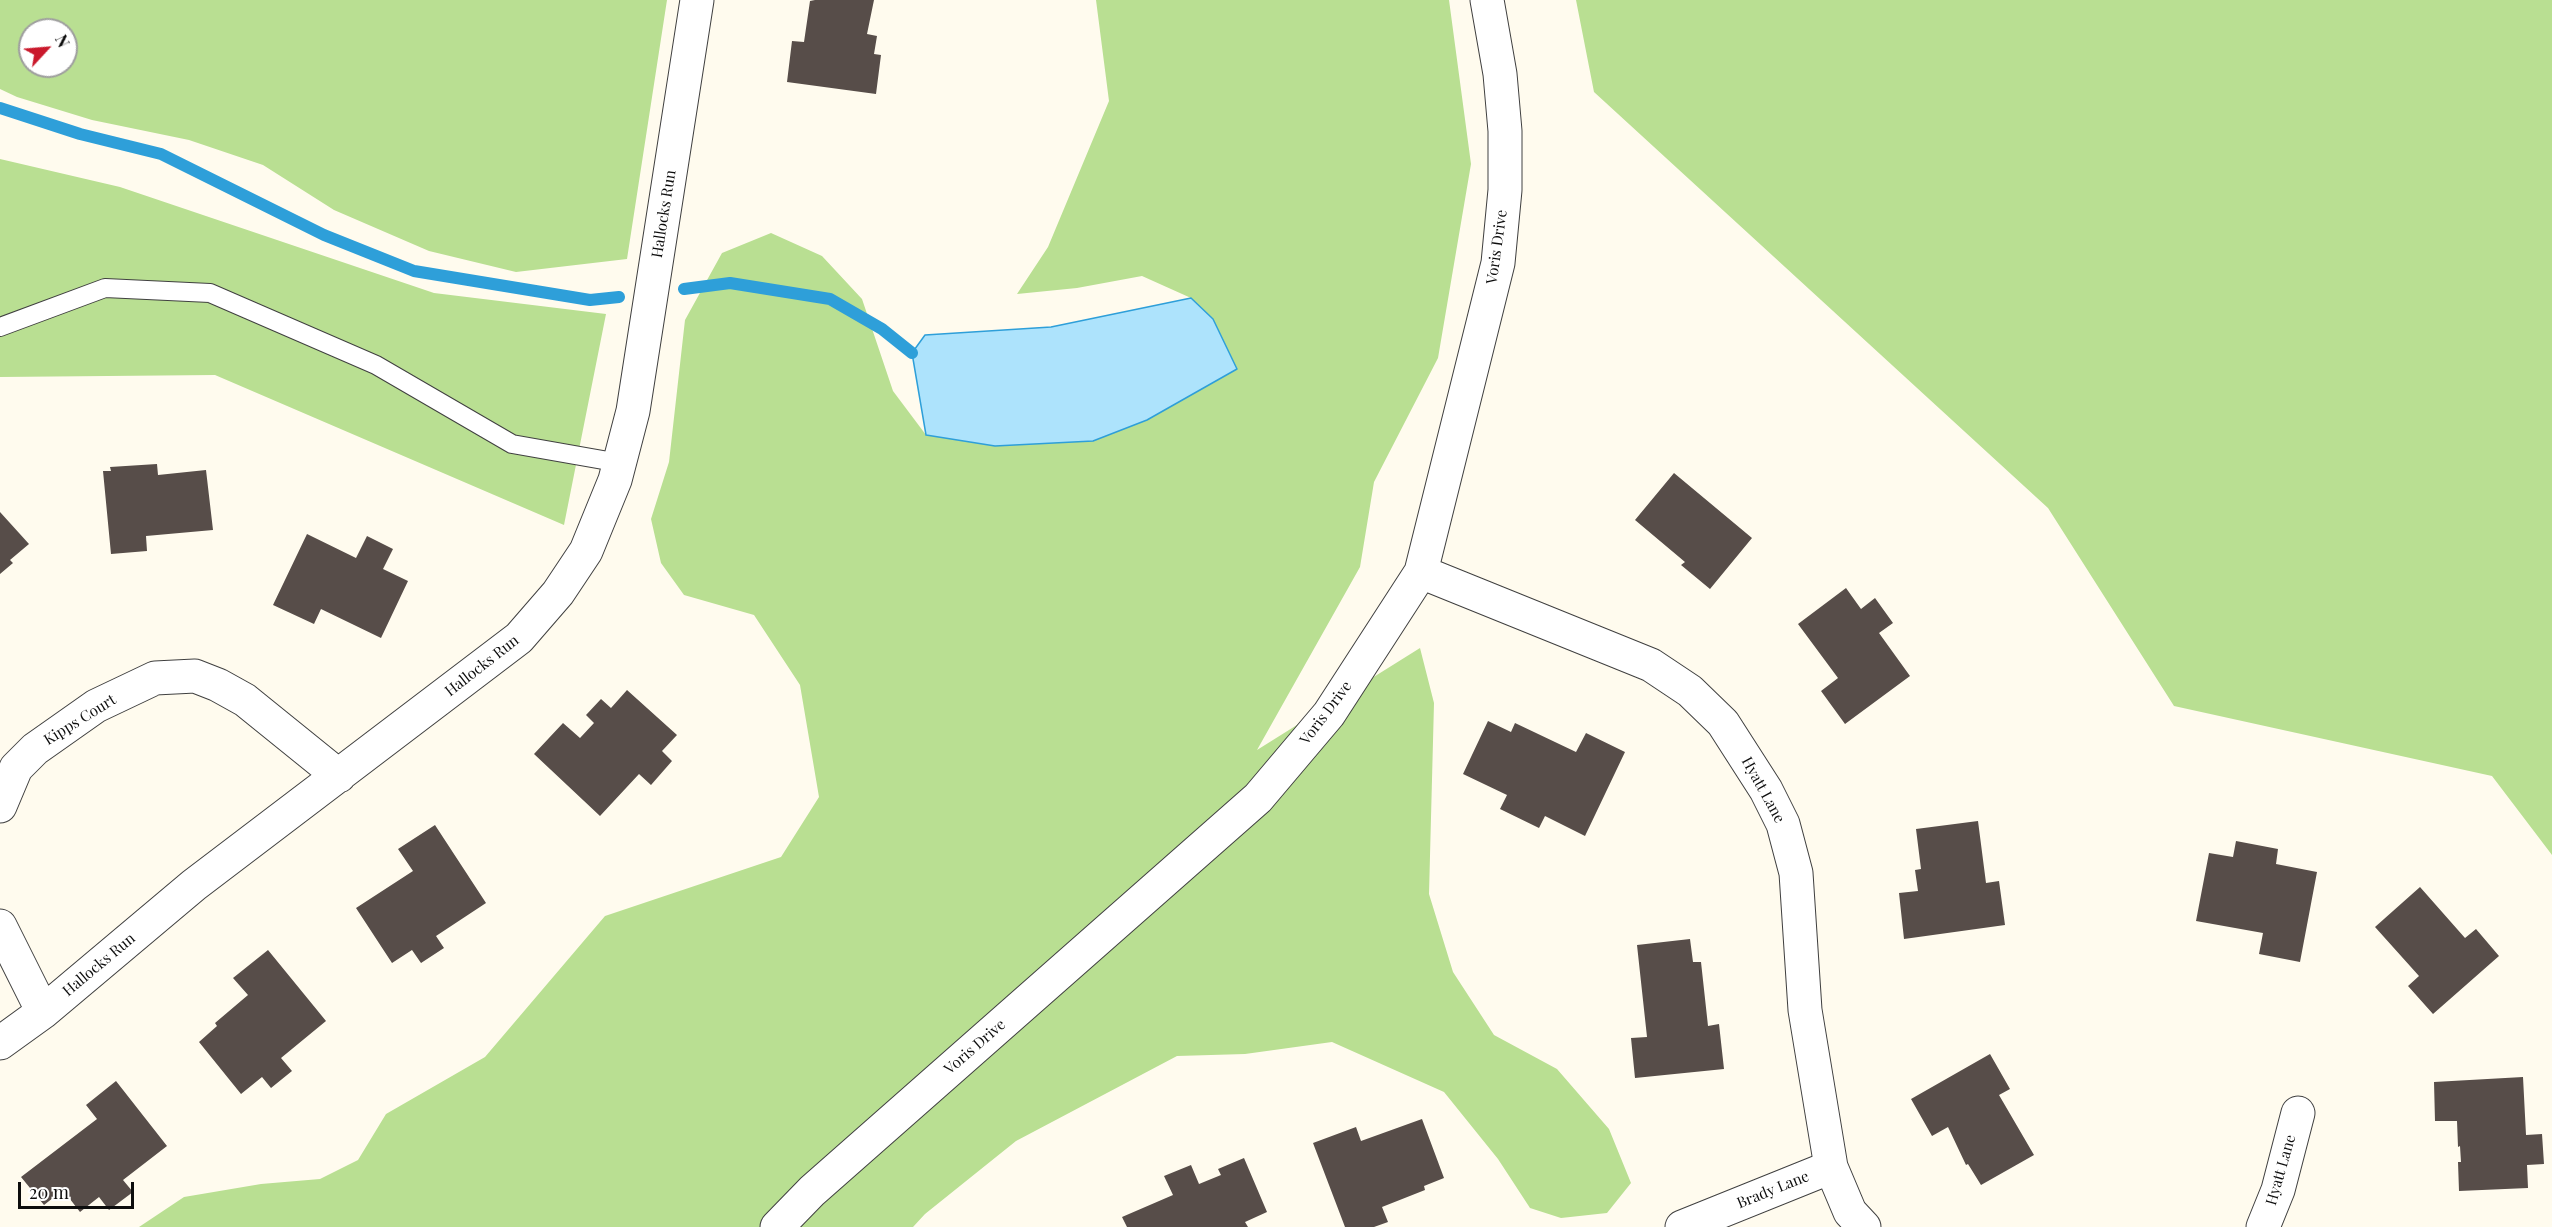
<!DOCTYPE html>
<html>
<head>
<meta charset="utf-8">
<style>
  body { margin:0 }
  #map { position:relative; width:2552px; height:1227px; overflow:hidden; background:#fffbee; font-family:"Playfair Display",serif }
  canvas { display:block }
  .north { position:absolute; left:18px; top:18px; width:60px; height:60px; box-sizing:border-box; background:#fff; border:2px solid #9e9e9e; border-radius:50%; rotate:64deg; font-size:16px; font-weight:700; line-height:24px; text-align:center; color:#0d0d0d }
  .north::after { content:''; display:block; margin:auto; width:21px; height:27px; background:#ca192c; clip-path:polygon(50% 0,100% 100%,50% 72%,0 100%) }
  .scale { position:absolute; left:18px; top:1182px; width:116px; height:27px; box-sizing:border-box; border:3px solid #0d0d0d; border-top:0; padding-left:8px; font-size:18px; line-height:21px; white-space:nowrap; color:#0d0d0d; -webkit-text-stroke:4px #fff; paint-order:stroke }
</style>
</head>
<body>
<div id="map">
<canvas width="2552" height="1227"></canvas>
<div class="north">N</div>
<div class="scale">20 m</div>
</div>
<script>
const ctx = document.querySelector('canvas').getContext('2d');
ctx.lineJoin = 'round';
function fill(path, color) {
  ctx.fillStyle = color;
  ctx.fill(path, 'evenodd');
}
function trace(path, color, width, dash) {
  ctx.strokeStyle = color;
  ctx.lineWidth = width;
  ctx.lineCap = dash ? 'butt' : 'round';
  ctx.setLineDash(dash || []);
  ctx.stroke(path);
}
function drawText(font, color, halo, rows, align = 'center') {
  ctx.font = font + ' "Playfair Display",serif';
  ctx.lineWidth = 6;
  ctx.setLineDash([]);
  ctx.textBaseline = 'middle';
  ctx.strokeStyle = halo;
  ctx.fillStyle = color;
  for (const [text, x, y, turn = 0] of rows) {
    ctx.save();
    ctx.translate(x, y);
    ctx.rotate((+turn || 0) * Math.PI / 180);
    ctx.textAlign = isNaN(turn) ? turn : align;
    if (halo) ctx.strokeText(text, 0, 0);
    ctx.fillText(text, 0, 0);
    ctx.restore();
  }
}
const forest = new Path2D(`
  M0 0H667L627 259 516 272 429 251 334 210 263 165 189 140 92 120 17 97 0 89ZM30 30H66V66H30Z
  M1096 0H1449L1471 164 1438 358 1374 482 1360 567 1257 750 1420 648 1434 703 1429 894 1453 972 1494 1035 1557 1069 1609 1129 1631 1183 1607 1213 1561 1218 1530 1208 1498 1159 1444 1092 1332 1042 1245 1054 1177 1056 1016 1141 925 1214 913 1227H139L184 1197 261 1184 320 1179 358 1160 386 1114 485 1057 605 916 781 857 819 797 800 685 754 615 684 595 661 563 651 519 669 462 685 320 722 253 771 233 822 256 862 299 893 391 926 435 1237 369 1213 319 1191 298 1142 276 1077 288 1017 294 1048 247 1109 101Z
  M1576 0H2552V855L2492 776 2174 706 2048 508 1594 92Z
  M0 159 120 187 434 293 606 314 564 525 215 375 0 377Z`);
const water = new Path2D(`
  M1191 298 1213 319 1237 369 1147 420 1093 441 995 446 926 435 912 353 925 335 1051 327Z`);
const stream = new Path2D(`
  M0 108 80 134 161 154 324 235 414 271 590 300 619 297
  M684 289 730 283 830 299 882 329 912 353`);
const building = new Path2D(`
  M815 0H874L867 34 877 36 874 54 881 55 876 94 787 82 792 41 804 42 810 1Z
  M157 464 158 475 206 470 213 530 146 536 147 551 111 554 103 471H111L110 467Z
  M1674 473 1752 538 1710 589 1681 565 1685 562 1635 520Z
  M0 512 29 544 10 560 13 563 0 574Z
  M307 534 356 558 367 536 393 549 383 569 408 581 381 638 321 609 314 624 273 605Z
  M1846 588 1861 609 1875 598 1893 623 1879 633 1910 676 1845 724 1821 691 1838 678 1798 624Z
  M627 690 677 735 662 751 672 761 651 785 639 774 600 816 534 754 563 723 580 738 594 723 586 715 601 699 611 708Z
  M1488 721 1511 732 1515 723 1576 752 1586 733 1625 752 1585 836 1545 816 1539 828 1500 809 1507 795 1463 774Z
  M1978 821 1986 883 1999 881 2005 925 1904 939 1899 893 1918 891 1915 870 1921 869 1916 829Z
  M435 825 486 903 436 936 444 948 421 963 412 950 392 963 356 908 413 871 398 849Z
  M2236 841 2278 849 2276 864 2317 872 2300 962 2259 954 2263 933 2196 921 2209 853 2233 857Z
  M2420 887 2465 938 2476 929 2499 956 2433 1014 2408 986 2419 976 2375 927Z
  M1690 939 1693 962H1701L1708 1026 1719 1024 1724 1069 1635 1078 1631 1038 1647 1037 1637 945Z
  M268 950 326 1021 281 1058 292 1071 271 1088 262 1077 241 1094 199 1042 217 1026 215 1023 248 995 233 978Z
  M1990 1054 2010 1089 1999 1095 2034 1155 1981 1185 1968 1164 1966 1165 1948 1127 1932 1136 1911 1099Z
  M2523 1077 2526 1135 2542 1134 2544 1164 2527 1165 2528 1188 2459 1191 2458 1162H2461L2460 1146 2458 1147 2457 1121H2435L2434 1082Z
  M116 1081 167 1146 123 1180 133 1192 109 1210 99 1197 80 1212 63 1190 44 1205 21 1177 97 1119 86 1105Z
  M1422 1119 1444 1178 1424 1186 1425 1190 1382 1207 1388 1222 1374 1227H1345L1313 1143 1356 1127 1361 1141Z
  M1244 1158 1267 1212 1245 1222 1248 1227H1127L1122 1217 1173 1195 1164 1176 1191 1165 1199 1184 1221 1175 1218 1169Z`);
const service = new Path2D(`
  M0 327 105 288 210 293 376 365 512 444 620 463`);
const minor = new Path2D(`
  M1421 572 1651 665 1690 691 1723 723 1766 790 1783 824 1796 873 1805 1010 1831 1167 1850 1212 1864 1227
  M0 806 16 768 35 749 96 706 155 678 195 676 218 685 245 700 339 776
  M0 926 43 1012
  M0 1043 43 1012 194 885 519 638 558 593 586 551 615 480 633 411 697 0
  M777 1227 812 1191 1258 798 1329 714 1421 572 1498 263 1505 190V131L1500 74 1487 0
  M1682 1227 1831 1167
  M2263 1227 2278 1190 2298 1113`);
const streetNames = [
  ["Hallocks Run",664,214,-81],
  ["Voris Drive",1497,247,-82],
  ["Hallocks Run",482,666,-38],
  ["Voris Drive",1326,713,-53],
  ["Kipps Court",80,720,-32],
  ["Hyatt Lane",1763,790,61],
  ["Hallocks Run",99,965,-40],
  ["Voris Drive",975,1047,-41],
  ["Hyatt Lane",2281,1170,-74],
  ["Brady Lane",1773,1190,-22]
];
fill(forest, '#b9df92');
fill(water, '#ade3fc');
trace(water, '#2e9fd9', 1.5);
trace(stream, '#2e9fd9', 12);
fill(building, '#574d49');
trace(service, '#404040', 20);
trace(minor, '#404040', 35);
trace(service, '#fff', 18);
trace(minor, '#fff', 33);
drawText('15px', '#0d0d0d', '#fff', streetNames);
</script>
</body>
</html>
